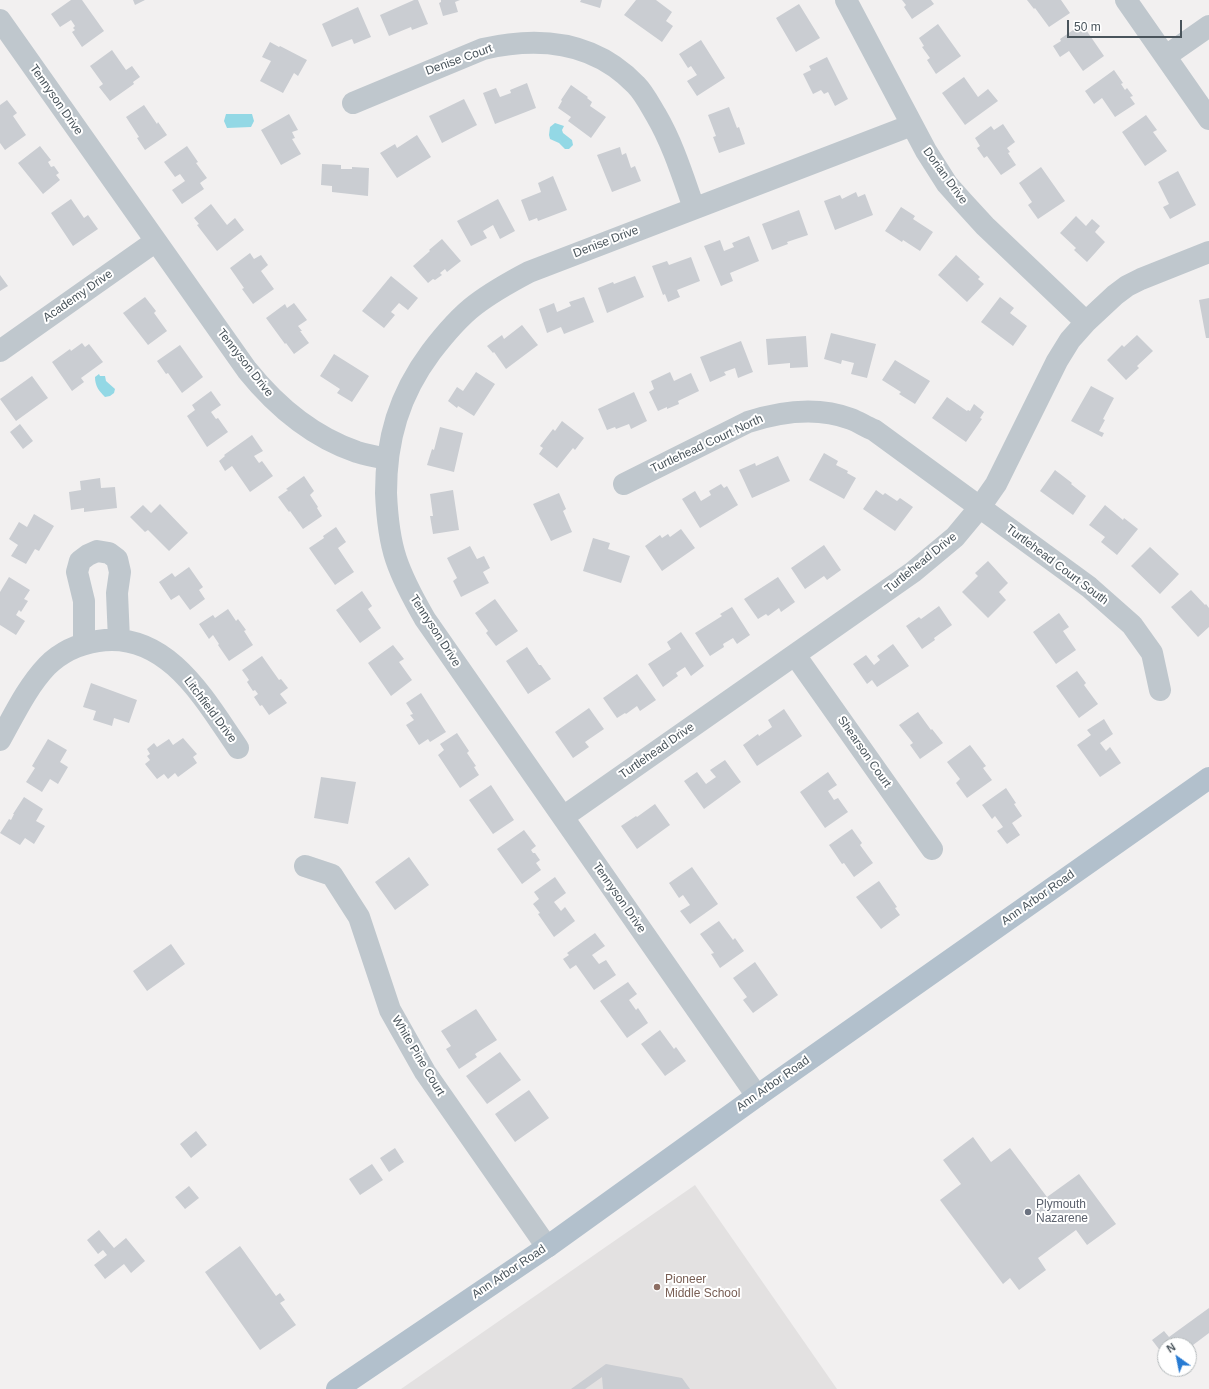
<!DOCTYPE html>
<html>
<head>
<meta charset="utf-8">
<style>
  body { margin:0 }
  #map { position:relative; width:1209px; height:1389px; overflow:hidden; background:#f2f0f0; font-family:Helvetica,sans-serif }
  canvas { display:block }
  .north { position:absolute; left:1157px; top:1337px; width:40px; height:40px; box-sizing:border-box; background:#fff; border:1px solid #b6bbbd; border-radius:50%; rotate:327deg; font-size:11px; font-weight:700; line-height:16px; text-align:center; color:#49545b }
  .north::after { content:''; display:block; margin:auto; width:14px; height:18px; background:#287bd3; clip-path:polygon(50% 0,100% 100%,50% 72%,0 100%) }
  .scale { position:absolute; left:1067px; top:20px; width:115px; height:18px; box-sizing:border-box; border:2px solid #49545b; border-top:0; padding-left:5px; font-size:12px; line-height:14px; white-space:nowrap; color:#49545b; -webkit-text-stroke:3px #fff; paint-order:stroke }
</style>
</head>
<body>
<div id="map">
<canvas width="1209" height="1389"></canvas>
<div class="north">N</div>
<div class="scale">50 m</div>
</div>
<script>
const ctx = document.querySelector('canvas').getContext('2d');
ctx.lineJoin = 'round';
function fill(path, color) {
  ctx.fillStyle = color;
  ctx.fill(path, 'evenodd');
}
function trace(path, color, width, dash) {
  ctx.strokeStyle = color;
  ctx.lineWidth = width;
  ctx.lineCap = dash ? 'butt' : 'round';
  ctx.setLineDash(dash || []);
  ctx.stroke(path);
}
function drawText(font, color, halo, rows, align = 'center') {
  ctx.font = font + ' Helvetica,sans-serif';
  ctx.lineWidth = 4;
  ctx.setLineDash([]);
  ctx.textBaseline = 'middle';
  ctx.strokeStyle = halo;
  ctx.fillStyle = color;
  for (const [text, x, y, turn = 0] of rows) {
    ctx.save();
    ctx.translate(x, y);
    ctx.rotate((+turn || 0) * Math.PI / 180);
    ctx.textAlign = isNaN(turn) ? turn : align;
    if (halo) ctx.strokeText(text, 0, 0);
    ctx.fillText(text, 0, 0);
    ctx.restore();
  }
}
const education = new Path2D(`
  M695 1185 837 1389H401Z`);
const water = new Path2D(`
  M226 114H252L254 121 251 127 227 128 224 121Z
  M555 123 564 126 562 130 563 133 572 140 573 145 569 149H565L559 143 550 139 549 135 550 127Z
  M99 374 100 376H105L106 381 115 389 114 393 110 396 105 397C99 391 95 386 95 377Z`);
const building = new Path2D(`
  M71 0H82L104 31 82 47 72 32 75 30 73 28 75 26 71 20 60 27 51 14Z
  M133 0H145L135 5Z
  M414 0H418L428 24 412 30 411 27 389 36 380 15Z
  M441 0H460L455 2 458 12 443 16 439 3 441 2Z
  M581 0H602L600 8 580 2Z
  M636 0H656L672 12 666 21 673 26 662 42 624 15Z
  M902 0H931L934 4 912 19 904 7 906 5Z
  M1027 0H1061L1070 13 1049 27 1035 8 1034 9Z
  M799 4 820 38 796 52 776 18Z
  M358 7 371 37 354 44 352 39 332 47 322 24Z
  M938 24 961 56 936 74 927 60 930 58 922 47 924 46 919 38Z
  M1082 24 1104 56 1083 71 1069 51 1060 57 1053 46 1061 41 1060 39Z
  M701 40 725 78 697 96 687 81 697 75 691 66 688 68 679 54Z
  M270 42 279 47 280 46 307 60 298 76 294 73 283 93 260 81 271 61 262 57Z
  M112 50 126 70 132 66 140 77 133 82 134 84 110 101 99 87 103 84 90 66Z
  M827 57 848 99 835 106 828 92 824 94 821 90 813 94 803 74 811 70 809 66Z
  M1114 70 1123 83 1121 84 1125 90 1127 88 1133 96 1130 97 1135 104 1115 117 1102 98 1094 104 1085 91Z
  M964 77 978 97 988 89 998 101 965 125 942 93Z
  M527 83 536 108 495 124 483 93 496 88 500 97 511 93 510 90Z
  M571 85 588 97 587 98 592 102 590 106 606 117 591 138 568 121 571 117 558 108 562 101 561 100Z
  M464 99 477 125 442 143 429 116Z
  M7 100 17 113 13 116 26 135 5 150 0 143V105Z
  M144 105 157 124 158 122 167 135 145 150 137 138 139 137 126 117Z
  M729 107 737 128 739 127 745 144 719 153 713 137 716 136 708 115Z
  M289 114 298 130 292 132 295 138 292 139 301 154 281 165 261 130Z
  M1146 115 1157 130 1153 132 1167 151 1145 166 1122 132Z
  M1003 124 1015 142 1007 148 1010 152 1008 153 1016 165 1001 175 987 156 984 158 977 148 980 146 975 138 991 126 994 130Z
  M417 135 431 157 397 178 380 153 395 144 397 148Z
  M40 146 51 160 48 162 51 167 54 166 59 173 56 175 60 180 43 194 18 163Z
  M187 146 198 162 196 163 207 178 200 183 204 189 182 204 172 190 185 181 180 174 175 177 164 162Z
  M620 147 622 155 626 153 631 168 635 166 641 181 612 192 597 155Z
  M322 164 341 165V169H352V167L369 168 368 196 332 192V186L321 185Z
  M1041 167 1065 201 1038 219 1028 205 1032 202 1019 183Z
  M1178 171 1196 205 1170 219 1163 207 1169 204 1158 182Z
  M553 176 567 210 538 221 537 218 529 221 521 200 541 192 538 183Z
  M856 192 858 197 865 194 873 215 835 230 824 201 840 195 842 199Z
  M71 199 84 218 88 215 98 229 73 246 51 213Z
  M498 199 515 231 500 239 493 225 483 231 487 238 471 246 457 221Z
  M211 204 227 225 235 218 244 230 217 251 197 225 199 224 194 218Z
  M901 207 915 216 913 219 933 232 920 251 903 240 902 242 885 231Z
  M799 210 808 235 787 242 788 244 772 250 762 224Z
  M1076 216 1086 226 1092 219 1100 226 1095 232 1105 242 1087 262 1074 250 1076 248 1060 233Z
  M749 236 759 261 730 273 733 281 721 286 704 246 720 240 724 251 734 247 732 243Z
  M442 239 461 261 447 272 445 269 440 273 442 275 435 280 433 279 428 283 413 266 430 251 429 250Z
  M250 253 254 259 261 255 268 265 261 271 274 289 253 304 242 289 244 288 230 268Z
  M956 255 980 277 978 279 984 284 967 302 938 275Z
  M691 257 700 281 677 290 680 297 668 302 665 294 663 295 652 266 667 261 669 265Z
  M0 275 8 286 0 291Z
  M391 276 418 298 408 310 399 303 391 312 395 315 384 328 362 311Z
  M635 276 644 297 607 313 598 288 613 282 614 284Z
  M145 297 156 311 154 313 167 331 148 345 123 313Z
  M584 297 594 322 564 334 561 327 547 333 539 309 554 303 557 312 571 306 569 302Z
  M1000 297 1014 308 1010 313 1027 326 1013 346 981 322Z
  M1209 298V338H1206L1199 300Z
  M294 303 307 320 298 326 302 331H300L309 343 294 354 286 343 285 344 266 318 285 304 287 308Z
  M522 325 538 345 506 369 494 352 493 353 487 346 502 335 504 339Z
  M831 333 876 344 867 378 851 374 854 363 842 360 841 364 824 359Z
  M1137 335 1153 351 1137 366 1139 368 1126 380 1107 360 1122 345 1124 347Z
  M806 336 808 367 790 368V363L768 365 766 339Z
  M741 341 753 372 738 378 735 368 724 372 726 375 710 382 700 357Z
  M82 343 85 347 89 344 103 362 81 378 84 382 72 391 52 362 70 349 71 351Z
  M180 345 203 377 182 393 168 373 166 374 157 361Z
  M334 354 369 376 352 402 337 393 340 389 320 376Z
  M895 360 930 381 915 404 899 394 901 392 882 380Z
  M476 372 495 384 474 416 458 406 457 408 448 401 457 387 463 391Z
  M670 372 674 381 691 373 699 391 678 401 679 404 667 409V407L658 411 649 392 654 389 651 381Z
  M32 376 48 398 16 421 0 399Z
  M1091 386 1114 398 1103 419 1105 420 1099 431 1104 433 1102 437 1071 421Z
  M211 391 221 405 211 412 216 419 218 418 228 432 207 447 187 416 195 410 192 405Z
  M634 392 647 421 631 429 629 424 616 429 615 427 607 430 598 409Z
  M947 397 967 411 968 410 970 411 974 404 984 412 980 418 982 419 966 442 932 418Z
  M562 421 584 438 575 450 573 448 557 468 539 454 543 448 540 446 553 429 555 431Z
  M20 424 33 441 23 449 10 432Z
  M440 427 463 433 454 472 427 465 432 449 434 450Z
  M252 435 263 451 254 456 259 463 262 461 273 476 250 492 232 466 225 471 219 461 225 456 224 455Z
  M824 453 838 461 836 465 848 471 847 473 856 478 844 499 809 480Z
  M778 456 790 481 752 498 739 470 755 463 756 466Z
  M1055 470 1072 483 1071 484 1086 496 1073 515 1040 491Z
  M304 476 314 491 310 495 318 507 317 508 322 516 303 529 290 511 289 512 278 497 288 490 286 489Z
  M100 478 101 488 115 487 117 508 84 512V508L71 510 69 492 81 490 80 481Z
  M721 484 724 488 727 486 738 505 700 528 682 499 695 491 701 501 711 495 709 491Z
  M453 490 459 530 433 534 430 516H433L430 494Z
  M876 490 883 495 885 493 897 501 900 498 913 507 895 531 863 509Z
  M559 493 566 509 563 511 572 532 551 541 533 504Z
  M160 504 188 533 169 551 148 530 145 532 130 517 143 505 151 513Z
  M1105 505 1123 520 1124 518 1138 529 1117 555 1101 542 1105 537 1089 525Z
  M34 514 54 526 39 551 35 549 26 564 11 556 18 545 9 539 19 522 27 527Z
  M336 527 346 542 338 548 354 572 335 585 309 548 324 538 323 536Z
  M681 529 695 548 662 571 645 546 660 535 662 538 668 534 670 537Z
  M593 538 610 543 608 549 630 556 621 583 583 571Z
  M824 545 841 570 827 580 824 576 805 589 791 568Z
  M470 546 477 559 484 556 490 568 483 572 489 583 461 597 453 581 457 578 447 558Z
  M1150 547 1179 574 1160 594 1131 566Z
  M988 561 1008 583 999 592 1006 600 988 618 962 592 978 576 975 573Z
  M189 567 203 587 199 590 205 599 190 610 179 595 171 600 159 582 172 573 175 577Z
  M9 577 30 590 24 599 28 601 21 612 19 610 16 615 25 621 16 635 0 625V592Z
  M778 577 795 602 781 612 779 608 768 616 766 614 758 619 744 599Z
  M1191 590 1205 605 1206 604 1209 608V627L1198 637 1171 607Z
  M362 591 372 606 368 609 381 628 360 643 336 610Z
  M495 599 518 631 496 646 486 633 488 631 475 613Z
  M939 606 952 625 934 638 935 640 922 649 906 626 919 617 921 619Z
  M732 607 750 635 737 644 733 638 723 644 724 647 710 656 695 633 722 616 720 614Z
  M228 609 236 621 238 619 246 630 244 631 253 645 229 661 218 645 219 644 213 635 209 639 199 624 213 615 215 618Z
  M1059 613 1069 627 1063 631 1076 650 1056 664 1033 632Z
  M681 632 704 666 691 676 685 667 676 673 678 676 663 687 648 664 671 649 667 642Z
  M893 644 909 666 877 687 872 680 867 684 853 664 866 655 874 665 880 660 877 656Z
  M393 645 404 659 399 662 412 680 391 696 368 663Z
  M527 647 539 665H541L551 679 528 694 506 661Z
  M262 656 279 680 281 679 288 688 280 694 287 703 269 715 262 705 260 706 254 697 258 694 255 690 253 691 247 682 249 680 242 670Z
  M1077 671 1086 683 1084 685 1098 704 1079 718 1056 686Z
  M637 674 656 700 640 711 637 706 626 714 625 713 617 718 603 698Z
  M91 683 137 700 129 723 114 718 112 726 93 720 96 711 83 707Z
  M421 693 446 732 430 742 428 739 419 745 406 725 414 720 410 715 413 714 406 703Z
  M589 708 604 729 585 742 589 747 573 758 555 732Z
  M784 709 802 736 757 766 743 745 758 734 759 736 772 727 768 720Z
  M918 712 931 730 932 729 943 743 920 759 910 745 913 743 899 725Z
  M1104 719 1113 734 1100 743 1106 751 1110 747 1121 763 1100 777 1077 745 1091 735 1087 730Z
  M457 733 469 751 467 753 476 766 474 767 479 775 460 788 438 755 444 750 440 744Z
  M183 738 197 754 193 757 197 763 178 777 175 773 168 779 164 774 157 779 145 764 150 760 147 756 150 754 147 749 154 743 157 747 169 739 173 745Z
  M48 739 67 750 60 762 68 767 58 784 50 779 42 792 26 782 35 768 32 766Z
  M970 745 986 766 983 768 992 780 967 798 956 783 960 779 947 762Z
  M725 760 741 782 704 809 684 781 697 772 706 784 716 777 710 770Z
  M828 772 837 785 828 791 834 800 838 798 848 812 825 828 800 792Z
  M321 777 356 782 348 824 314 818Z
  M491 785 514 820 493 834 469 800Z
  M1006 788 1016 803 1014 804 1022 816 1012 823 1020 835 1007 844 997 831 1003 827 995 816 992 819 982 805Z
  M24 797 43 809 36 821 45 826 34 844 25 838 20 845 0 833 9 819 11 820 14 814H13Z
  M655 804 670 825 637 849 621 826 636 816 637 817Z
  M852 829 862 843 860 845 873 863 854 877 844 863 842 864 829 845Z
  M524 830 536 846 531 850 533 853H535L540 860 536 863 541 870 522 884 497 849Z
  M409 857 429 885 395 910 375 882Z
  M692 867 718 904 690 924 680 911 690 905 683 895 679 898 669 883Z
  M555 877 566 893 554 902 561 911 565 907 575 921 554 937 538 914 540 913 533 904 539 899 534 892Z
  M879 881 897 907 895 908 900 915 881 929 856 897Z
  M719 921 733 940 735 938 744 951 720 968 711 954 714 953 700 934Z
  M595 933 605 946 592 955 599 964 606 960 616 975 594 990 576 965 570 969 563 959 569 955 567 953Z
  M171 944 185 964 147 991 133 971Z
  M755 962 778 995 753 1013 743 1000 747 997 733 978Z
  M628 982 637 994 629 1000 636 1010 638 1008 648 1023 627 1038 600 1001Z
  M476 1009 497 1040 475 1054 477 1057 459 1069 446 1049 451 1046 441 1031Z
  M660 1030 674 1049 676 1047 686 1061 665 1076 641 1044Z
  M500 1052 521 1080 487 1104 466 1076Z
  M529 1090 549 1118 515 1142 495 1114Z
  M196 1131 207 1145 191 1158 180 1144Z
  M973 1137 991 1162 1010 1148 1047 1197 1079 1174 1116 1224 1087 1245 1076 1230 1038 1258 1046 1270 1019 1290 1010 1278 1003 1284 940 1200 961 1184 943 1160Z
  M395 1148 404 1162 389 1172 380 1158Z
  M372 1164 383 1180 360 1195 349 1179Z
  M189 1186 199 1198 185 1209 175 1197Z
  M99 1230 114 1248 126 1238 145 1261 131 1273 124 1264 105 1279 94 1265 107 1255 103 1250 98 1254 87 1240Z
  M240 1246 276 1296 280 1293 285 1300 280 1303 296 1325 260 1350 205 1272Z
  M1209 1308V1333L1189 1348V1345H1165V1357L1152 1340 1164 1331 1169 1337Z
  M606 1364 682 1378 690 1389H603L602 1377 585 1389H571Z`);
const minor = new Path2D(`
  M846 0 926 151 947 184 963 202 985 226 1086 322
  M1126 0 1209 119
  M0 20 247 370C276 406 313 437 357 452 367 455 377 457 387 459
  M1166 56 1209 26
  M353 103 483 49C539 36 594 41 636 85 644 93 650 105 656 115 673 144 683 177 694 208
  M0 351 156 241
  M624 484 748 422C782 411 817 406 851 419 859 422 866 427 874 430L1089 587 1132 625 1152 653 1160 690
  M84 643V601L77 572 80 561 88 555 97 551 109 553 117 559 120 572 117 593 119 640
  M795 655 932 849
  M0 740C14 715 27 687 47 666 61 652 78 644 98 641 167 630 205 700 238 748
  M563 817 913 572 955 537 980 507 996 484 1057 361 1070 340 1086 322 1115 295 1127 286 1141 279 1209 252
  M305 866 332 875 359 917 390 1010 425 1072 547 1247
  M757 1096 425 619C414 600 403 580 396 559 389 538 387 516 386 493 386 439 399 395 431 352 444 335 458 318 475 305 492 292 510 282 529 272L912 125`);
const major = new Path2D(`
  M337 1389 547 1247 757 1096 1209 778`);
const markers = [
  [1028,1212,4,"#6b7280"],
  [657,1287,4,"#8d6e63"]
];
const streetNames = [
  ["Denise Court",459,60,-20],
  ["Tennyson Drive",56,100,55],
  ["Dorian Drive",945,176,54],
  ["Denise Drive",606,242,-21],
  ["Academy Drive",78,296,-35],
  ["Tennyson Drive",245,363,52],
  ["Turtlehead Court North",707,444,-25],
  ["Turtlehead Drive",921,563,-39],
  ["Turtlehead Court South",1057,565,37],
  ["Tennyson Drive",435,631,57],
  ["Litchfield Drive",210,710,53],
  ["Turtlehead Drive",657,751,-35],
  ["Shearson Court",864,752,55],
  ["Tennyson Drive",619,898,55],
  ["Ann Arbor Road",1038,898,-35],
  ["White Pine Court",418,1056,59],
  ["Ann Arbor Road",773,1084,-35],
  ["Ann Arbor Road",509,1272,-34]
];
const worshipNames = [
  ["Plymouth",1036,1205],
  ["Nazarene",1036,1219]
];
const educationNames = [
  ["Pioneer",665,1280],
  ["Middle School",665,1294]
];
fill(education, '#e3e1e1');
fill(water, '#93d8e5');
fill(building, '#cacdd2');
trace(minor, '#bfc7cd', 22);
trace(major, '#b2c0cc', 22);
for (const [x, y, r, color] of markers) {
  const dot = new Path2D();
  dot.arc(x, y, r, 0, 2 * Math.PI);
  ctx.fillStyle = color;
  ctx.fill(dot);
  trace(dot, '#fff', 1.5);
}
drawText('12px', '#49545b', '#fff', streetNames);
drawText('12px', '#5b616d', '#fff', worshipNames, 'left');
drawText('12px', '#785e54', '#fff', educationNames, 'left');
</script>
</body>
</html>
